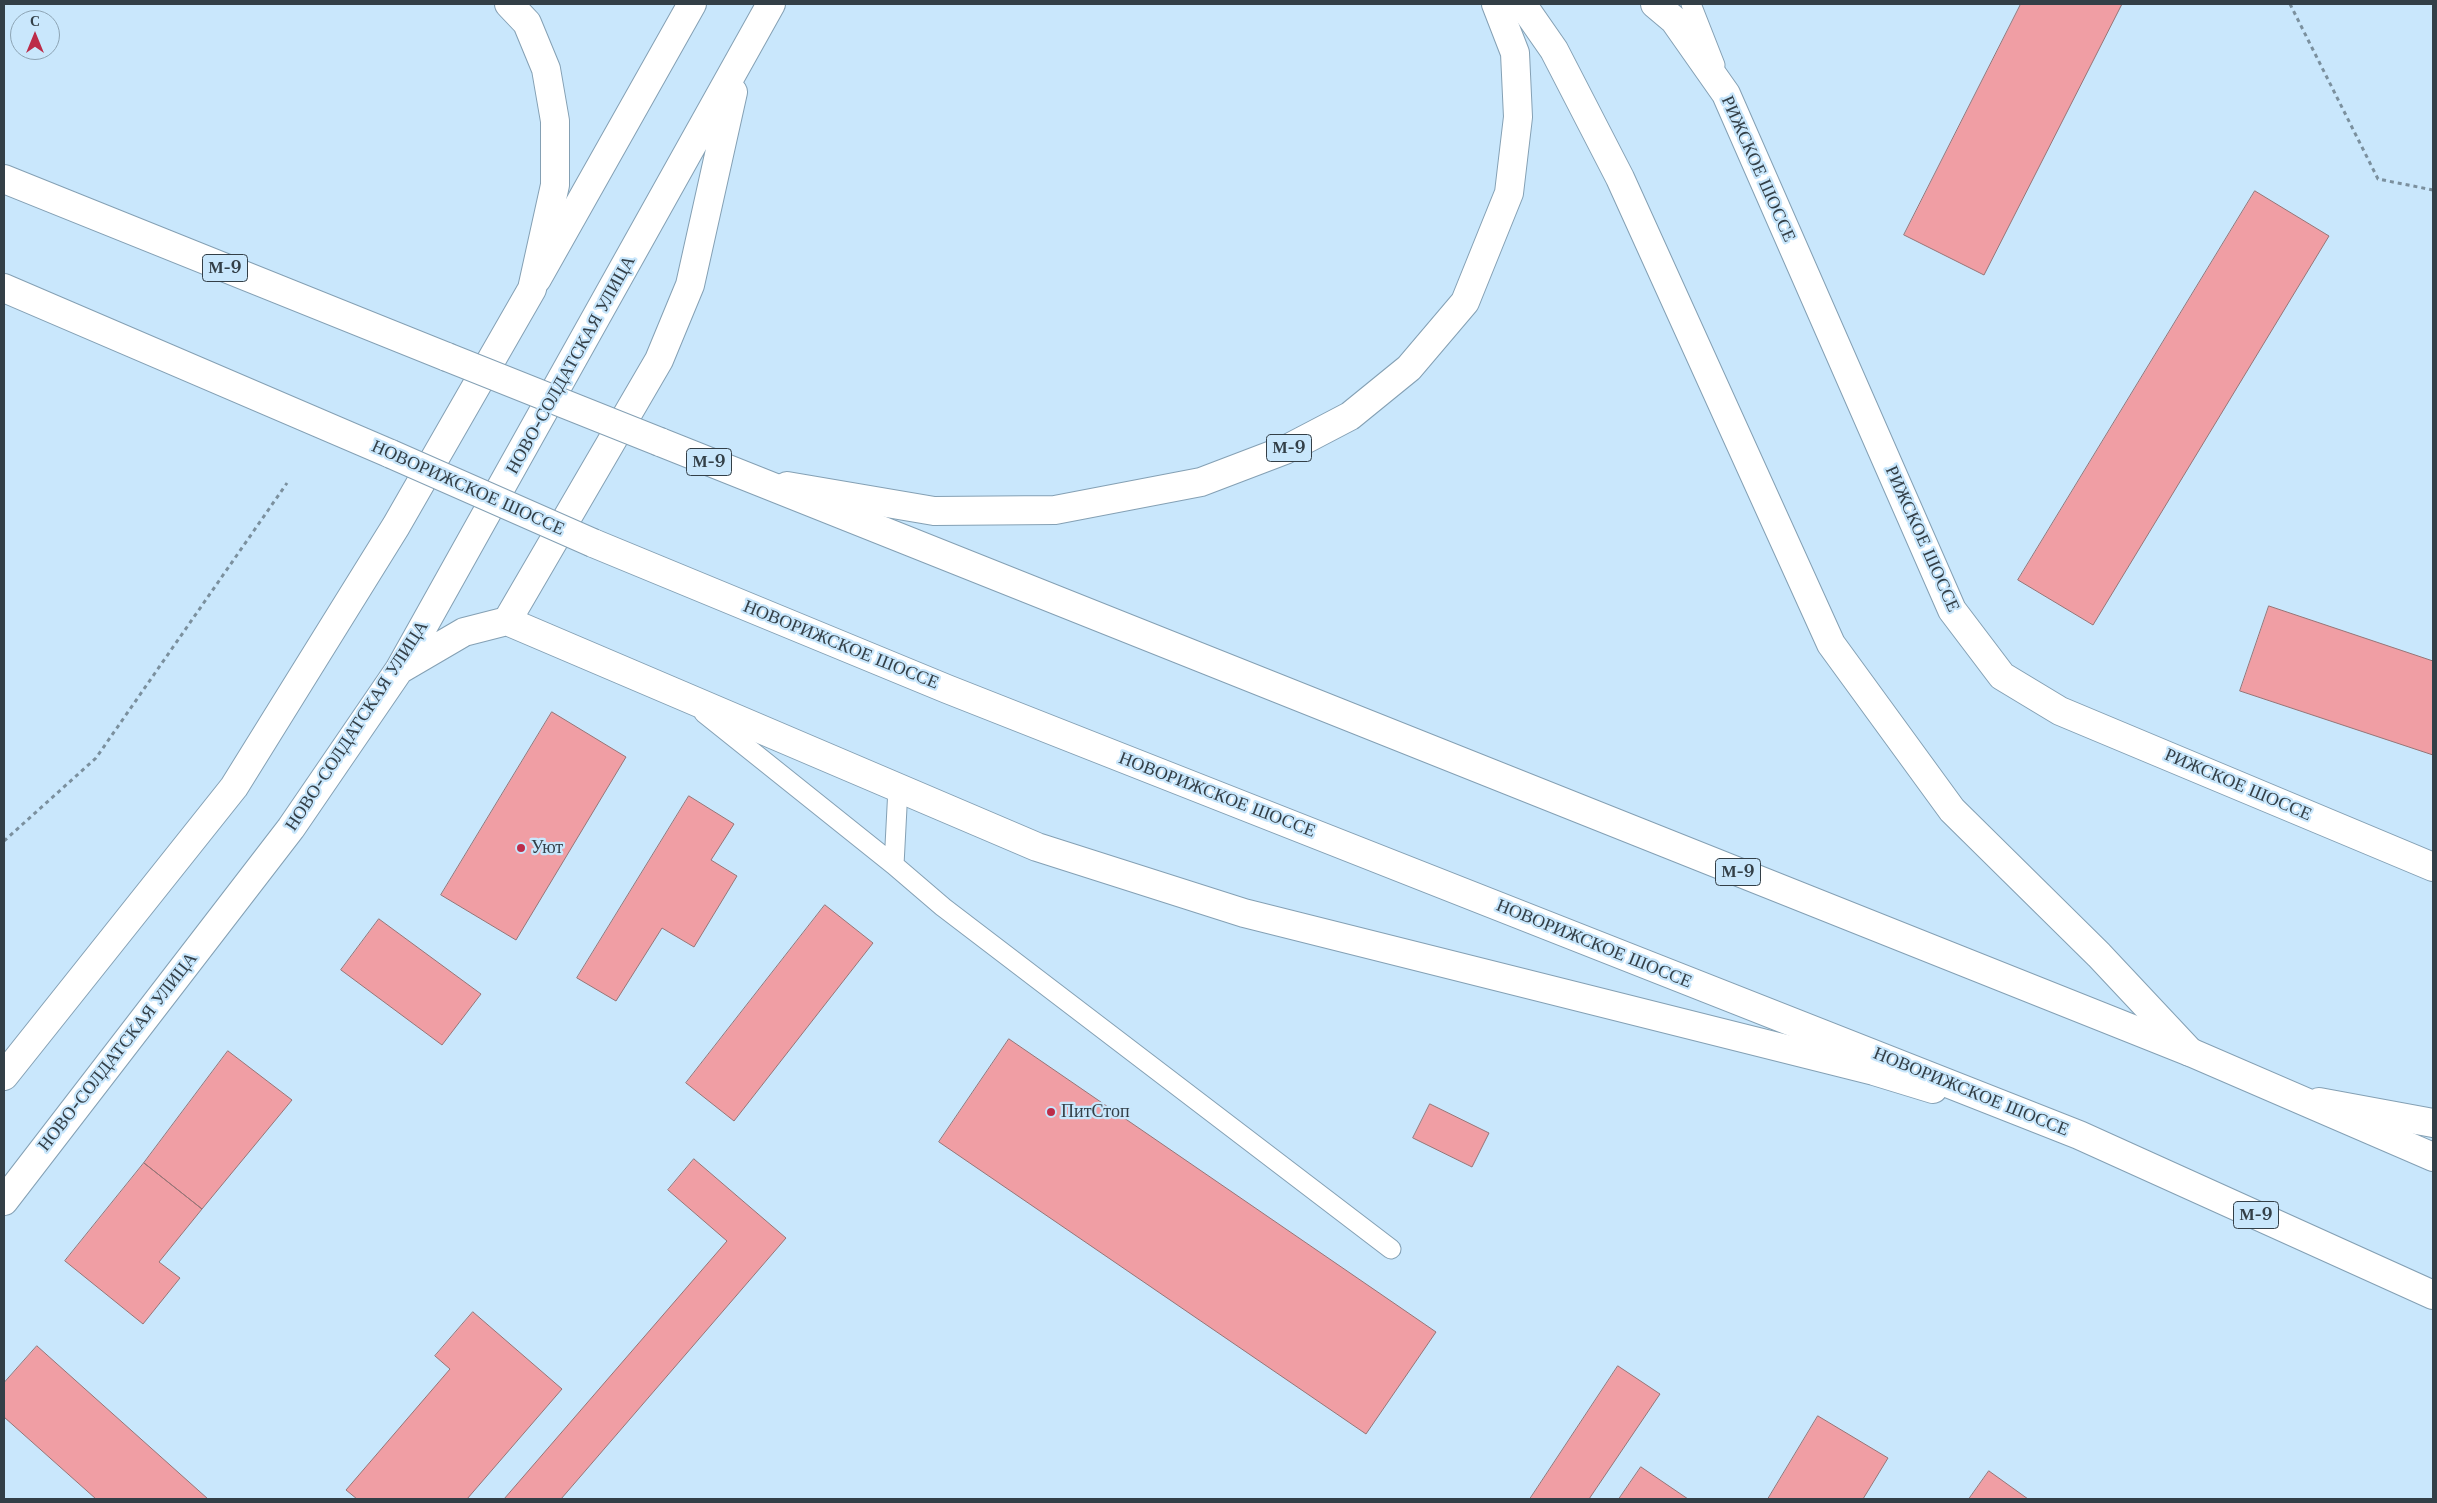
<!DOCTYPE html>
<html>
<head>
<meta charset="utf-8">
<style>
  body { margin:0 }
  #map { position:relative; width:2437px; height:1503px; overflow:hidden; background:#c9e7fc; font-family:"Libre Baskerville",serif }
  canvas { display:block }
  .frame { position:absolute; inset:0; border:5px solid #333f47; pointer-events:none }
  .north { position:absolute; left:10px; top:10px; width:50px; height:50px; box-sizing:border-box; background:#c9e7fc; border:1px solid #8da4b4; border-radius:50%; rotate:0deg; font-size:14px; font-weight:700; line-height:20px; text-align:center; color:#333f47 }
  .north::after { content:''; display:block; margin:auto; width:18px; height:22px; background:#bc2c49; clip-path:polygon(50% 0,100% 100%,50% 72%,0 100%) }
</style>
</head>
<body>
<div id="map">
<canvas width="2437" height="1503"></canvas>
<div class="frame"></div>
<div class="north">С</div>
</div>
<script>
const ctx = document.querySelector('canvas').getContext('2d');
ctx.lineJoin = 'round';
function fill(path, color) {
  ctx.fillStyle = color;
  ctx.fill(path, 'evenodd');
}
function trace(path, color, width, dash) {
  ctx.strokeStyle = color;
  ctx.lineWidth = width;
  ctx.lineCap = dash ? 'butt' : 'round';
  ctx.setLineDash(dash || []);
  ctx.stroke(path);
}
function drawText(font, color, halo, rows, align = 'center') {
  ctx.font = font + ' "Libre Baskerville",serif';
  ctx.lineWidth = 4.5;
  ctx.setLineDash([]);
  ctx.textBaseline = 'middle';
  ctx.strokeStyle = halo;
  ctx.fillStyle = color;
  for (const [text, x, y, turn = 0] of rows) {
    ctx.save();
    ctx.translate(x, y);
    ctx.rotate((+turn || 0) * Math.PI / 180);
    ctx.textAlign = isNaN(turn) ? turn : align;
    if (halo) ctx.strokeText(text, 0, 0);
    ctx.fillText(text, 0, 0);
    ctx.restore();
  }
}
const building = new Path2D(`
  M2021 4H2122L1984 275 1904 235Z
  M2255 191 2329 236 2093 625 2018 580Z
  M2269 606 2433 661V755L2240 691Z
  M552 712 626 757 516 940 441 895Z
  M689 796 734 824 711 860 737 876 694 947 662 928 616 1001 577 978Z
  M825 905 873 943 734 1121 686 1083Z
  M379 919 481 994 442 1045 341 970Z
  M1009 1039 1436 1332 1366 1434 939 1142Z
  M228 1051 292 1100 202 1209 144 1163Z
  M1430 1104 1489 1133 1472 1167 1413 1138Z
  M694 1159 786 1238 561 1499H504L727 1241 668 1190Z
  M144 1163 202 1209 159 1262 180 1278 143 1324 65 1261Z
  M473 1312 562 1389 467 1499H357L346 1490 450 1369 435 1356Z
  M37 1346 208 1499H96L4 1417V1383Z
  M1618 1366 1660 1394 1589 1499H1530Z
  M1818 1416 1888 1458 1863 1499H1768Z
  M1641 1467 1688 1499H1619Z
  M1989 1471 2028 1499H1969Z`);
const path = new Path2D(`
  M2290 4 2378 179 2433 190
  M4 841 96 758 287 483`);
const service = new Path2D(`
  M1691 4 1715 65
  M704 713 894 865 943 907 1391 1249
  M894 865 898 788`);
const minor = new Path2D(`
  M1655 4 1674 20 1726 94 1952 610 2002 676 2060 711 2433 867`);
const secondary = new Path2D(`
  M1522 4 1554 50 1620 178 1831 644 1952 810 2099 955 2190 1052
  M537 279 692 4`);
const primary = new Path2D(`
  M787 486 934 511 1055 510 1201 482 1285 450 1350 416 1409 368 1465 302 1509 193 1518 117 1515 53 1496 4
  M507 621 659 360 690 285 733 92
  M399 670 464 632 507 621 1037 847 1244 913 1874 1071 1933 1089
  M4 1076 234 787 396 526 532 289 555 185V121L546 69 527 23 509 4
  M2319 1102 2433 1123
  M4 1201 291 828 399 670 771 4`);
const trunk = new Path2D(`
  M4 179 447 357
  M4 288 391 454
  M660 442 2190 1052 2433 1157
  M593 543 947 689 2079 1135 2433 1295`);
const trunkBridge = new Path2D(`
  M447 357 660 442
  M391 454 593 543`);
const markers = [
  [521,848,5,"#bc2c49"],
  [1051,1112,5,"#bc2c49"]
];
const shields = [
  [225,268,45],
  [1289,448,45],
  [709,462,45],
  [1738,872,45],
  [2256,1215,45]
];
const shieldNames = [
  ["М-9",225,268],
  ["М-9",1289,448],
  ["М-9",709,462],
  ["М-9",1738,872],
  ["М-9",2256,1215]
];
const streetNames = [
  ["РИЖСКОЕ ШОССЕ",1758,169,66],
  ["НОВО-СОЛДАТСКАЯ УЛИЦА",571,365,-61],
  ["НОВОРИЖСКОЕ ШОССЕ",468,488,24],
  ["РИЖСКОЕ ШОССЕ",1922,539,66],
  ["НОВОРИЖСКОЕ ШОССЕ",841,645,22],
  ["НОВО-СОЛДАТСКАЯ УЛИЦА",357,726,-57],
  ["РИЖСКОЕ ШОССЕ",2238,785,23],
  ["НОВОРИЖСКОЕ ШОССЕ",1217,795,21],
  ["НОВОРИЖСКОЕ ШОССЕ",1594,944,22],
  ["НОВО-СОЛДАТСКАЯ УЛИЦА",118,1052,-52],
  ["НОВОРИЖСКОЕ ШОССЕ",1971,1092,22]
];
const poiNames = [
  ["Уют",531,848],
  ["ПитСтоп",1061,1112]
];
fill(building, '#f09ea4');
trace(building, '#967476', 1);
trace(service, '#84a0b4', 21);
trace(minor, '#84a0b4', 30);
trace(secondary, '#84a0b4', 30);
trace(primary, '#84a0b4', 30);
trace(trunk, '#84a0b4', 30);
trace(path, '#7b909e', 3, [4, 4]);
trace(service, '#fff', 19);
trace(minor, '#fff', 28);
trace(secondary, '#fff', 28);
trace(primary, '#fff', 28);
trace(trunk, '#fff', 28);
trace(trunkBridge, '#84a0b4', 30, []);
trace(trunkBridge, '#fff', 28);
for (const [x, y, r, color] of markers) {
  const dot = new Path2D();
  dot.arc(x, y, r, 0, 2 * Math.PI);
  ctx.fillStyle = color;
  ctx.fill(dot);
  trace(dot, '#c9e7fc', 2);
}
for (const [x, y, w] of shields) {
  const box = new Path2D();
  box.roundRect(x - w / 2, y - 13.5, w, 27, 4);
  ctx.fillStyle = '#c9e7fc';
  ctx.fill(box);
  trace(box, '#333f47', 1);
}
drawText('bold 16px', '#333f47', null, shieldNames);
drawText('18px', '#333f47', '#c9e7fc', streetNames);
drawText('18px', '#333f47', '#c9e7fc', poiNames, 'left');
</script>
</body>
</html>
